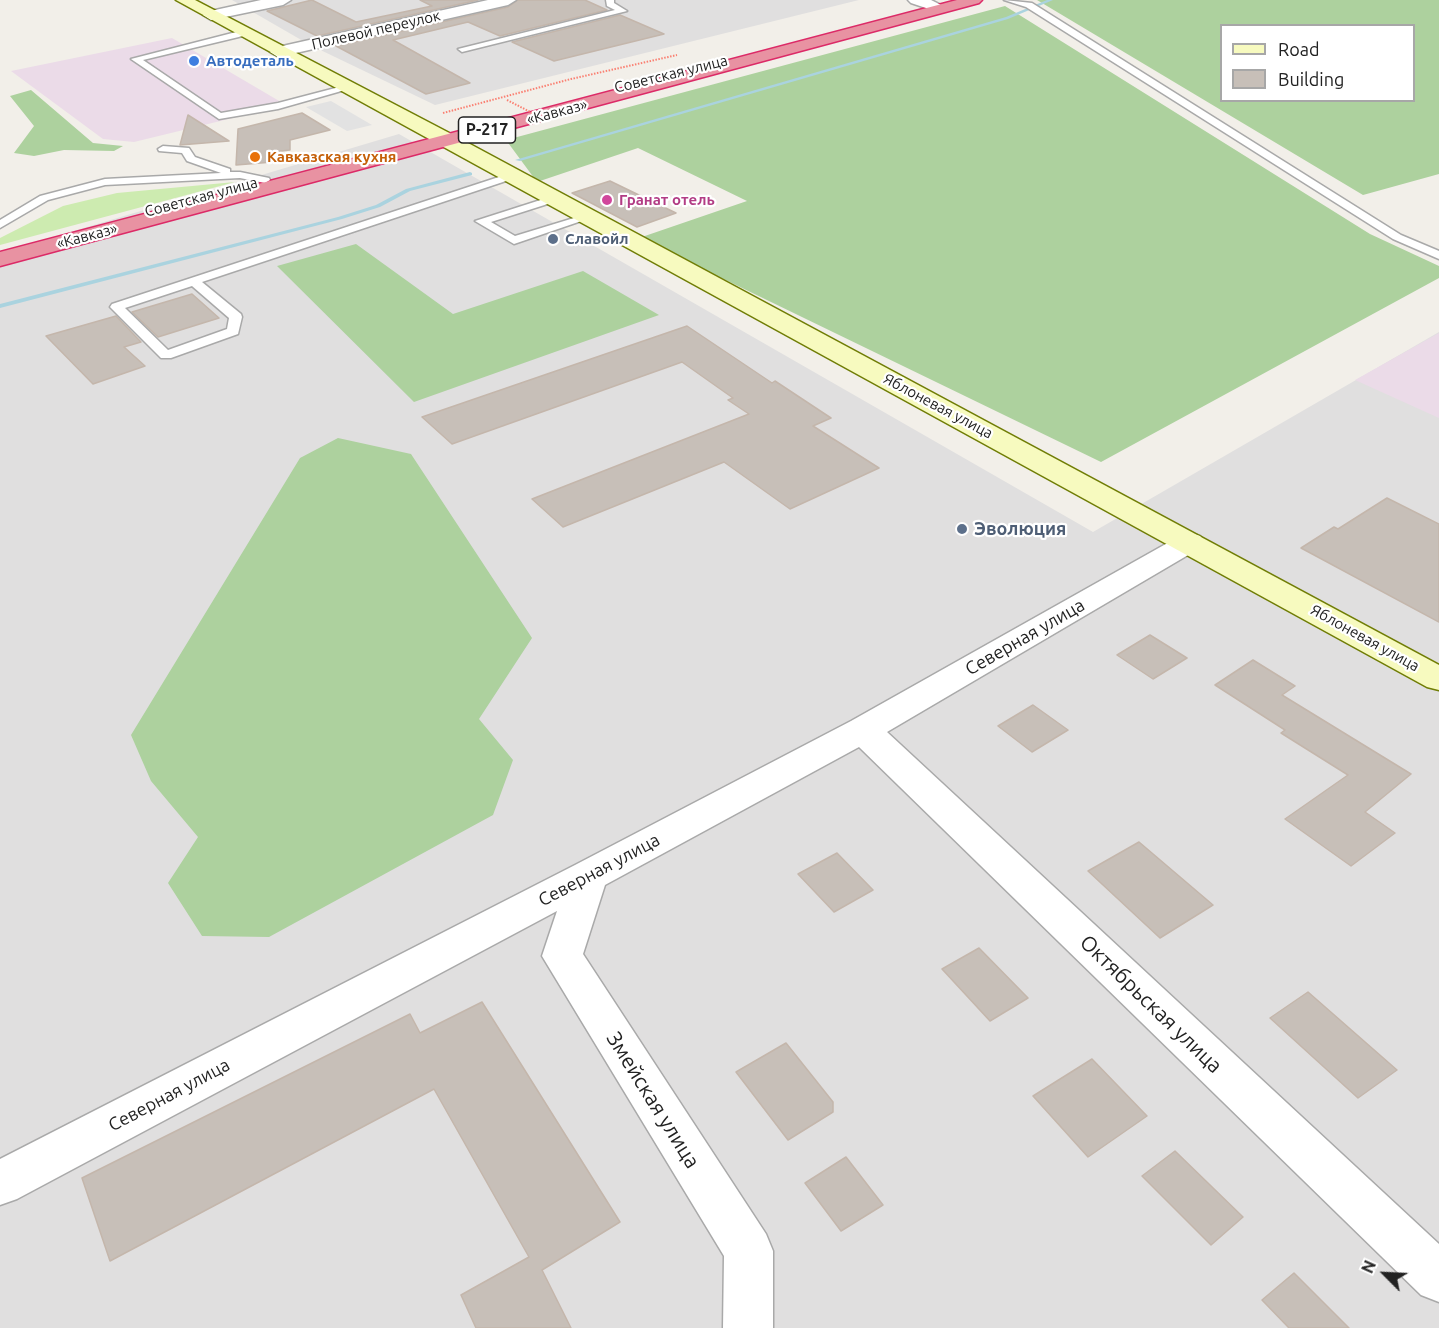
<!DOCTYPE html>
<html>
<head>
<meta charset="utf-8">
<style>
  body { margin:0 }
  #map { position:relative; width:1439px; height:1328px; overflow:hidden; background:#f2efe9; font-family:Ubuntu,sans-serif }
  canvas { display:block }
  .legend { position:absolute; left:1220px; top:24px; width:195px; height:78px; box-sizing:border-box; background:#fff; border:2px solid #a7a7a7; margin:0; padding:8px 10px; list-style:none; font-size:18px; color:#222 }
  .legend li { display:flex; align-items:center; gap:12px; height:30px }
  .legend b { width:30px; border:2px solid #a7a7a7 }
  .north { position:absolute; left:1355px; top:1244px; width:60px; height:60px; -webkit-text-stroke:4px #fff; paint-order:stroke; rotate:294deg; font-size:16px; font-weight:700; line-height:24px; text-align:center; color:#222 }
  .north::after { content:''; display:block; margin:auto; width:21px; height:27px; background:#222; clip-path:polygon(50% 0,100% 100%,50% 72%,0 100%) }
</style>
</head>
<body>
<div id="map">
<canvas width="1439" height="1328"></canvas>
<ul class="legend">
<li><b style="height:8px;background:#f7fabf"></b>Road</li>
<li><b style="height:16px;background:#c7bfb8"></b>Building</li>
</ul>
<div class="north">N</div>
</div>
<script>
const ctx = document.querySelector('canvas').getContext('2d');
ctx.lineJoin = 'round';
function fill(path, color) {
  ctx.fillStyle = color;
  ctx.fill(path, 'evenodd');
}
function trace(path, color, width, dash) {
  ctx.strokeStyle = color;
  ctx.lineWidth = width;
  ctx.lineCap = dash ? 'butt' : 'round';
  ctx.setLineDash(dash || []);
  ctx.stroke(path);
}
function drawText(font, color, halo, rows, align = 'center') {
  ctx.font = font + ' Ubuntu,sans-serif';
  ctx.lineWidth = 4.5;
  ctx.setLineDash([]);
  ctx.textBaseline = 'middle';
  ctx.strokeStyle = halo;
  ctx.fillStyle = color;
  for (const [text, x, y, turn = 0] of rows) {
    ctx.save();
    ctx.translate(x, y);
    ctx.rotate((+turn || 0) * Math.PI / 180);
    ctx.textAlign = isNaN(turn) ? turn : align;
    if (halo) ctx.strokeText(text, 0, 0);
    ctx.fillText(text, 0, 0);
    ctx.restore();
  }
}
const residential = new Path2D(`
  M232 0H859L435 105 310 45Z
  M399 134 1093 532 1439 332V1328H0V253Z`);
const industrial = new Path2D(`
  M172 38 286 105 134 142 103 139 11 71Z
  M1439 333V418L1355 380Z`);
const grass = new Path2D(`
  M235 182 0 245V238L63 206 117 193Z`);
const forest = new Path2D(`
  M1037 0H1439V174L1363 195ZM1222 26H1414V100H1222Z
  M1005 6 1370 234 1439 266V278L1101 462 639 238 747 201 638 148 537 182 506 140Z
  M31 90 93 143 123 146 114 151 64 150 34 156 14 153 34 126 10 96Z
  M356 244 453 314 583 271 659 315 414 402 277 266Z
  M338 438 411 454 532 638 479 719 513 760 493 815 269 937 202 936 168 883 198 837 151 781 131 735 300 458Z`);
const parking = new Path2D(`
  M331 101 372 125 347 131 306 107Z`);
const stream = new Path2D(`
  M1047 0H1053L1008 19 520 161 515 160 1006 17Z
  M470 172 472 173V175L410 191 380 207 342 219 0 308V304L338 217 376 205 406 189Z`);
const building = new Path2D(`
  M312 0 356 22 432 6 420 0H478L317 36 267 11Z
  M518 0H585L607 10 500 36 468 22 393 40 470 83 426 94 336 46 508 7Z
  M620 15 664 34 554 61 512 42Z
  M302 113 330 130 290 140V150L273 152V162L236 165 238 129Z
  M188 115 229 141 180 145Z
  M610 181 676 213 637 227 572 193Z
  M192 294 219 318 158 337 132 312Z
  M116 316 141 342 124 347 145 366 93 384 46 336Z
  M687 326 772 383 775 381 831 418 813 426 879 468 790 509 724 462 563 527 532 499 749 414 728 400 733 398 682 362 452 444 422 417Z
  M1387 498 1439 524V622L1301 548 1334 527 1338 529Z
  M1150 635 1187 658 1153 679 1117 655Z
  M1253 660 1295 686 1282 695 1411 774 1365 812 1395 833 1351 866 1285 819 1348 775 1281 733 1285 730 1215 685Z
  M1033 705 1068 730 1032 752 998 726Z
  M1139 842 1213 905 1160 938 1088 871Z
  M837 853 873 890 834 912 798 874Z
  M979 948 1028 998 990 1021 942 969Z
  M1308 992 1397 1070 1358 1098 1270 1018Z
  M482 1002 620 1222 542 1270 571 1328H476L461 1295 529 1257 434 1089 110 1261 82 1178 410 1014 420 1033Z
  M786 1043 833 1102V1112L788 1140 736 1072Z
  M1092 1059 1147 1116 1088 1157 1033 1096Z
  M1175 1151 1243 1217 1211 1245 1142 1176Z
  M846 1157 883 1205 841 1231 805 1183Z
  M1294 1273 1349 1328H1289L1262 1300Z`);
const path = new Path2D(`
  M443 113 571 79 677 55`);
const lane = new Path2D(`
  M606 0H614V3L627 11 462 52 458 49 615 10 607 6Z
  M1004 0 1032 3 1401 235 1439 251V259L1393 239 1026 7Z
  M244 30 248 33 247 35 143 60 221 113 278 103 347 85 352 88 278 109 219 119 131 59Z
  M163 146 189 148 195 157 230 169V172H240L269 178 270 180 265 183 240 178 105 185 48 200 0 228V220L40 196 105 179 221 173 187 161 182 153 159 151 158 149Z
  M511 173 515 174V178L202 282 241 314 242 317 238 334 171 358H161L110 307 112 304ZM192 286 229 318 227 329 168 350 125 308Z
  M553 196 559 199 557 201 491 222 515 236 587 214 593 217 514 244 475 221Z`);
const street = new Path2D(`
  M261 0H291L283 5 211 20 203 15 206 12Z
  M488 0H516L508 5 278 57 270 52 278 47Z
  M908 0H931L943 6 935 11 911 3Z
  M1190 533 1200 536 1205 542 1200 548 887 732 1439 1244V1302L1421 1295 859 747 605 885 583 954 766 1234 773 1251V1328H723L724 1256 542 956 557 911 17 1199 0 1205V1159L575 865 851 721 1180 536Z`);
const secondary = new Path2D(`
  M176 0H195L455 136 1439 665V690L1427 687Z`);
const highway = new Path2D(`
  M957 0H982L979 3 0 266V252Z`);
const pathBridge = new Path2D(`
  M507 100 546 120`);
const markers = [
  [194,61,6,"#3f7fe0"],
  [255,157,6,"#e8710a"],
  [607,200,6,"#d1479c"],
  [553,239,6,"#5c6f8a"],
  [962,529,6,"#5c6f8a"]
];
const farStreetnames = [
  ["Полевой переулок",376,30,-13],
  ["Советская улица",671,74,-14],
  ["«Кавказ»",557,112,-15],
  ["Советская улица",201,197,-15],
  ["«Кавказ»",87,236,-15],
  ["Яблоневая улица",938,406,28],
  ["Яблоневая улица",1365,638,29]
];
const farShopnames = [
  ["Автодеталь",206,61]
];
const farFoodnames = [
  ["Кавказская кухня",267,157]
];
const farHotelnames = [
  ["Гранат отель",619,200]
];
const farServicenames = [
  ["Славойл",565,239]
];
const shields = [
  [487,130,57]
];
const shieldNames = [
  ["Р-217",487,130]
];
const serviceNames = [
  ["Эволюция",974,529]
];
const streetNames = [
  ["Северная улица",1025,637,-30],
  ["Северная улица",599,870,-28],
  ["Северная улица",169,1095,-28]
];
const nearStreetnames = [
  ["Октябрьская улица",1151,1004,44],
  ["Змейская улица",653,1100,58]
];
fill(residential, '#e0dfdf');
fill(industrial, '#ebdbe8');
fill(grass, '#cdebb0');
fill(forest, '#add19e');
fill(parking, '#e2e2e2');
fill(stream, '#aad3df');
fill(building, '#c7bfb8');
trace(building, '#c4b6ab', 1.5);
trace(lane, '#a9a9a9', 3);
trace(street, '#a9a9a9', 3);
trace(secondary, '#707d05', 3);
trace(highway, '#dc2a67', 3);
trace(path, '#fa8072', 2, [1.5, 1.5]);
fill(lane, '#fff');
fill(street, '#fff');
fill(secondary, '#f7fabf');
fill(highway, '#e892a2');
trace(pathBridge, '#fa8072', 2, [1.5, 1.5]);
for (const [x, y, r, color] of markers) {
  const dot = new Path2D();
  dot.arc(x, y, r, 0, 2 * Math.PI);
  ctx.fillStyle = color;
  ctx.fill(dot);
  trace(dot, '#fff', 2);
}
drawText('15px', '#222', '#fff', farStreetnames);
drawText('bold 15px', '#366cbe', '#fff', farShopnames, 'left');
drawText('bold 15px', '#c56008', '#fff', farFoodnames, 'left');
drawText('bold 15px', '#b23c85', '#fff', farHotelnames, 'left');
drawText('bold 15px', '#4e5e75', '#fff', farServicenames, 'left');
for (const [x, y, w] of shields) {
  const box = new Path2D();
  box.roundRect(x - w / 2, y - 13, w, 26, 4.5);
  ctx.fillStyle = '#fff';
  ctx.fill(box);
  trace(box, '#222', 1.5);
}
drawText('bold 16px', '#222', null, shieldNames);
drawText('bold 18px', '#4e5e75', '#fff', serviceNames, 'left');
drawText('18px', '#222', '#fff', streetNames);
drawText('21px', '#222', '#fff', nearStreetnames);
</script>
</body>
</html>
